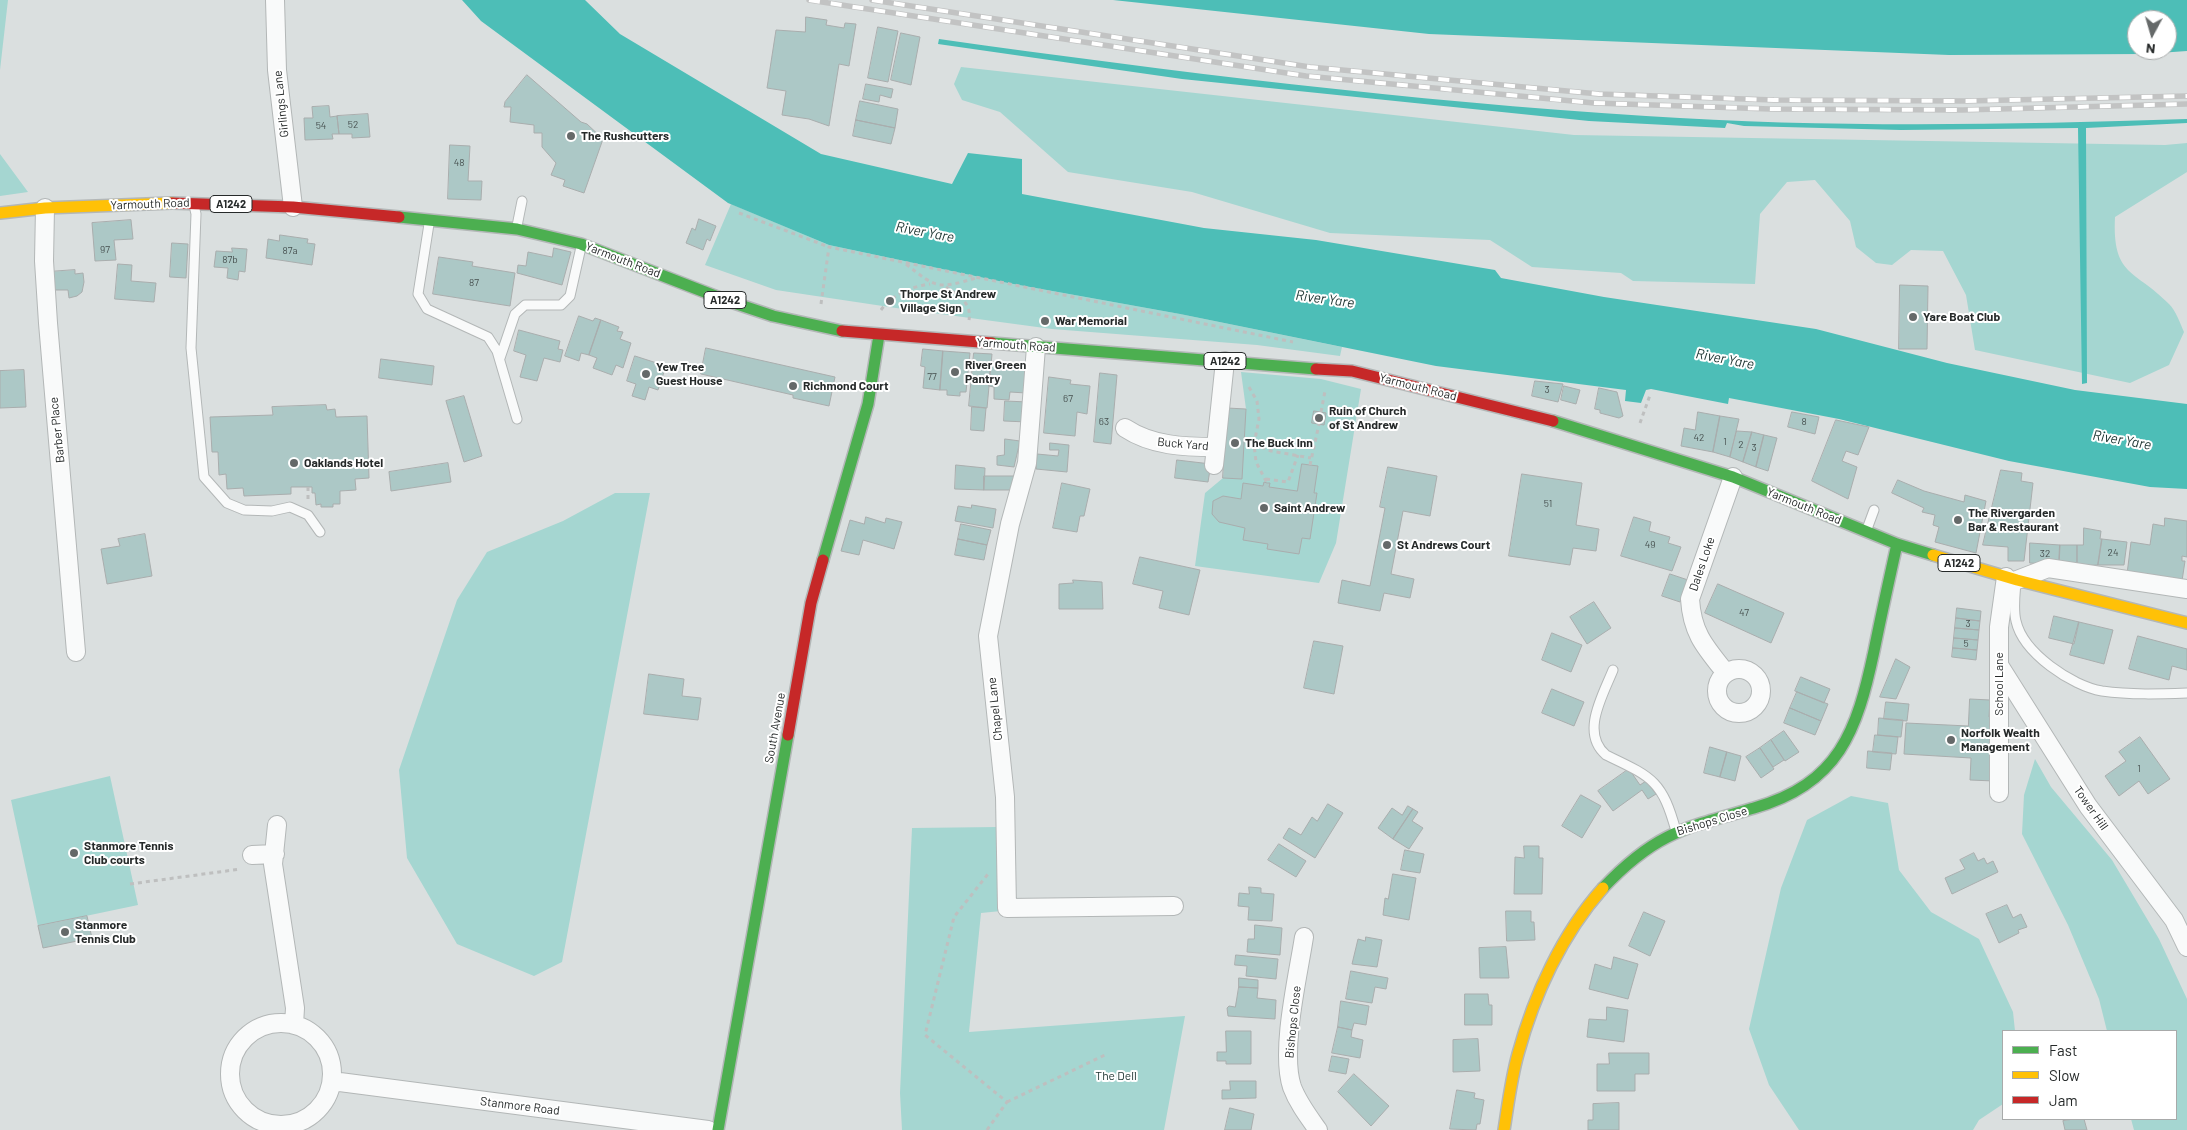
<!DOCTYPE html>
<html>
<head>
<meta charset="utf-8">
<style>
  body { margin:0 }
  #map { position:relative; width:2187px; height:1130px; overflow:hidden; background:#dadfdf; font-family:Barlow,sans-serif }
  canvas { display:block }
  .legend { position:absolute; left:2002px; top:1030px; width:175px; height:90px; box-sizing:border-box; background:#fff; border:1px solid #a8aaaa; margin:0; padding:6px 9px; list-style:none; font-size:15px; color:#262a2a }
  .legend li { display:flex; align-items:center; gap:10px; height:25px }
  .legend b { width:25px; border:1px solid #a8aaaa }
  .north { position:absolute; left:2127px; top:10px; width:50px; height:50px; box-sizing:border-box; background:#fff; border:1px solid #a8aaaa; border-radius:50%; rotate:186deg; font-size:14px; font-weight:700; line-height:20px; text-align:center; color:#262a2a }
  .north::after { content:''; display:block; margin:auto; width:18px; height:22px; background:#656969; clip-path:polygon(50% 0,100% 100%,50% 72%,0 100%) }
</style>
</head>
<body>
<div id="map">
<canvas width="2187" height="1130"></canvas>
<ul class="legend">
<li><b style="height:6px;background:#4caf50"></b>Fast</li>
<li><b style="height:6px;background:#ffc107"></b>Slow</li>
<li><b style="height:6px;background:#c62828"></b>Jam</li>
</ul>
<div class="north">N</div>
</div>
<script>
const ctx = document.querySelector('canvas').getContext('2d');
ctx.lineJoin = 'round';
function fill(path, color) {
  ctx.fillStyle = color;
  ctx.fill(path, 'evenodd');
}
function trace(path, color, width, dash) {
  ctx.strokeStyle = color;
  ctx.lineWidth = width;
  ctx.lineCap = dash ? 'butt' : 'round';
  ctx.setLineDash(dash || []);
  ctx.stroke(path);
}
function drawText(font, color, halo, rows, align = 'center') {
  ctx.font = font + ' Barlow,sans-serif';
  ctx.lineWidth = 4;
  ctx.setLineDash([]);
  ctx.textBaseline = 'middle';
  ctx.strokeStyle = halo;
  ctx.fillStyle = color;
  for (const [text, x, y, turn = 0] of rows) {
    ctx.save();
    ctx.translate(x, y);
    ctx.rotate((+turn || 0) * Math.PI / 180);
    ctx.textAlign = isNaN(turn) ? turn : align;
    if (halo) ctx.strokeText(text, 0, 0);
    ctx.fillText(text, 0, 0);
    ctx.restore();
  }
}
const green = new Path2D(`
  M0 0H8L0 70Z
  M961 67 1574 135 2165 145 2187 143V172L2115 217C2112 277 2135 269 2169 304 2176 311 2180 323 2184 332L2169 365 2130 383 1975 350 1966 295 1943 251 1911 250 1892 265 1876 263 1856 247 1850 221 1815 180 1787 182 1760 214 1755 284 1633 281 1621 273 1532 267 1490 240 1330 233 1192 192 1068 172 1000 112 962 100 954 84Z
  M0 154 28 192 0 196Z
  M731 204 829 245 1008 283 1180 314 1342 347 1340 356 1257 345 1052 329 896 308 776 290 705 265Z
  M1241 372 1321 379 1361 389 1336 543 1319 583 1195 566 1205 493 1223 478 1246 409Z
  M615 493H650L562 962 534 976 457 944 407 858 399 770 457 600 487 552 563 521Z
  M2035 759 2051 787 2112 860 2159 939 2187 999V1130H2134L2131 1119H2176V1031H2107L2099 999 2068 925 2022 834 2024 795Z
  M110 776 138 905 38 926 11 800Z
  M1851 796 1888 803 1899 870 1931 912 1979 939 2013 1012 2015 1031H2003V1104L1979 1120 1973 1130H1799L1769 1085 1749 1029 1781 888 1807 820Z
  M998 827 1001 911 981 913 969 1032 1185 1016 1164 1130H902L900 1093 912 828Z`);
const water = new Path2D(`
  M462 0H585L620 34 821 154 952 184 968 153 1022 159V194L1204 228 1316 240 1495 270 1501 278 1604 297 1816 329 1947 363 2075 390 2187 404V489L2150 487 2009 461 1839 419 1729 398 1728 404 1651 389 1646 390 1641 403 1625 401 1626 390 1436 366 1180 314 1008 283 829 245 728 203 481 21Z
  M1113 0H2187V51L2144 54 1949 55 1429 34ZM2137 20H2167V50H2137Z
  M939 39C1174 72 1409 101 1646 116 1826 128 2007 125 2187 119V123L2086 128 2087 383 2082 384 2078 128 1901 130 1744 126 1727 123 1725 128 1589 121 1182 79 938 44Z`);
const building = new Path2D(`
  M806 17 827 20 826 25 844 28 845 23 856 24 849 66 839 64 829 126 809 119 782 115 786 91 767 88 776 30 805 32Z
  M878 27 898 31 888 82 868 78Z
  M901 33 920 37 911 85 891 80Z
  M527 75 581 122 587 124 603 139 584 193 563 186 565 180 551 175 556 163 542 147V133H534V125L510 122 511 107H504L505 102Z
  M866 84 893 89 891 98 880 95 879 102 863 99Z
  M860 101 898 109 895 128 856 120Z
  M329 106 330 117 337 116 339 134H332L333 139 305 140 304 118H313L312 107Z
  M368 114 370 137 352 138V134H339L337 116Z
  M856 120 895 128 891 144 853 136Z
  M450 145 470 146 468 181H482L481 200 448 199Z
  M699 219 716 226 710 241 707 239 703 250 686 243 692 228 695 230Z
  M131 220 133 239 114 240 116 260 95 261 92 223Z
  M280 235 308 239 307 243 315 244 312 265 266 258 268 239 279 241Z
  M172 243 188 244 186 278 170 277Z
  M232 248 247 249 245 272 239 271 238 280 227 278 228 268 214 267 216 251 232 252Z
  M554 248 571 252 562 285 517 273 518 265 526 266 528 252 552 257Z
  M439 257 473 262 472 266 515 273 510 306 433 294Z
  M118 264 132 265 131 281 156 283 154 302 115 299Z
  M75 270V274L83 273 84 282 82 292 77 296 69 298 68 290H49L48 272Z
  M1900 285 1928 286 1927 349H1899Z
  M579 316 593 321 595 318 601 320 589 355 581 353 579 361 565 356Z
  M601 320 619 327 617 331 623 332 620 339 631 343 623 368 616 365 612 375 593 368 597 358 589 355Z
  M519 330 560 341 558 349 563 350 560 362 544 358 537 381 520 377 526 355 514 351Z
  M706 348 835 377 829 406 793 398V395L701 374Z
  M923 349 943 351 940 390 923 388 925 367 921 366Z
  M943 351 970 353 966 392H960V396L947 395V390H940Z
  M974 353 992 354 987 408 969 406Z
  M635 356 666 366 658 390 649 387 645 400 632 396 636 384 627 381Z
  M381 359 434 366 432 385 379 378Z
  M991 362 1032 363 1026 393 1010 392 1009 400 994 399V387L989 386Z
  M24 370 26 407 0 408V371Z
  M1100 373 1117 375 1111 444 1094 442Z
  M1049 377 1071 380 1070 384 1090 386 1087 414 1077 412 1075 436 1044 433Z
  M1535 381 1563 384 1558 402 1532 396Z
  M1564 386 1580 390 1576 404 1561 400Z
  M1599 388 1617 392 1623 416 1619 418 1600 413V410L1595 409Z
  M464 396 482 456 464 462 446 401Z
  M1005 401 1028 402 1027 422 1004 421Z
  M326 405 327 410 335 409 336 417 367 416 369 478 355 479 356 490 340 491V504H333V507H321V504L316 505 315 493H312V487H291V494L244 496 243 488 227 489 226 474 219 475 218 452H212L210 417 273 415 272 407Z
  M972 407 986 408 984 431 971 430Z
  M1227 408 1246 409 1242 479 1223 478Z
  M1314 411 1326 413 1324 425 1312 423Z
  M1698 412 1720 416 1713 452 1681 446 1684 428 1695 430Z
  M1792 412 1819 417 1815 434 1788 427Z
  M1720 416 1739 419 1730 457 1713 452Z
  M1836 420 1869 427 1858 455 1846 451 1842 461 1857 467 1848 499 1812 481Z
  M1737 431 1752 432 1743 462 1730 457Z
  M1752 432 1764 435 1756 467 1743 462Z
  M1764 435 1777 438 1768 471 1756 467Z
  M1005 439 1020 441 1014 467 997 465V456L1004 455Z
  M1050 443 1069 445 1067 472 1036 469 1037 454 1058 456 1059 450H1050Z
  M1177 460 1211 464 1208 482 1175 478Z
  M448 463 451 482 391 491 389 472Z
  M1302 464 1318 466 1314 493H1317L1310 539 1302 538 1299 554 1267 549 1268 544 1243 540 1245 528 1219 522 1212 514 1213 501 1223 496 1241 499 1243 483 1263 486 1264 482 1267 483H1270L1269 487 1297 491Z
  M956 465 985 468 984 490 955 489Z
  M1388 467 1437 476 1430 516 1403 511 1391 574 1414 579 1410 598 1384 593 1380 611 1338 603 1342 580 1370 586 1385 508 1380 507Z
  M2001 470 2022 473 2021 481 2033 483 2024 561H2008V547L1983 545Z
  M1522 474 1582 483 1576 525 1599 529 1596 551 1573 548 1570 565 1509 556Z
  M984 476H1014L1011 490H984Z
  M1898 480 1924 491 1964 502 1965 495 1986 501 1976 553 1935 542 1939 527 1933 525 1935 515 1922 512 1924 508 1892 493Z
  M1062 483 1090 489 1084 516H1080L1077 532 1053 528Z
  M972 505 996 509 993 528 955 521 958 506 971 508Z
  M866 517 885 523 886 518 902 522 894 549 863 540 859 555 841 551 850 520 864 524Z
  M1634 517 1651 522 1649 531 1670 537 1668 543 1681 547 1672 571 1621 556Z
  M2165 518 2187 521V557L2182 556V561H2185L2182 581 2127 574 2131 542 2150 545 2153 524 2164 526Z
  M961 524 991 530 987 545 958 539Z
  M2084 528 2101 531 2100 539H2102L2098 565 2077 566V545H2083Z
  M145 534 152 576 107 584 101 549 120 546 118 539Z
  M958 539 987 545 984 560 955 555Z
  M2102 539 2127 542 2124 565H2098Z
  M2030 543 2060 545 2059 565 2030 563Z
  M2060 545H2077V566L2059 565Z
  M1140 557 1200 570 1189 615 1159 608 1163 591 1133 584Z
  M1670 574 1688 580 1680 602 1662 596Z
  M1073 580 1102 582 1103 609H1059V584L1073 583Z
  M1718 584 1784 613 1771 643 1705 613Z
  M1594 602 1611 628 1587 644 1570 617Z
  M1957 608 1981 611 1980 621 1956 618Z
  M2054 616 2079 622 2074 644 2049 638Z
  M1956 618 1980 621 1979 630 1955 628Z
  M2079 622 2113 630 2104 664 2070 655Z
  M1955 628 1979 630 1978 640 1954 638Z
  M1552 633 1582 645 1571 672 1542 660Z
  M2138 636 2187 649V670L2172 666 2169 680 2129 669Z
  M1954 638 1978 640 1977 650 1953 648Z
  M1314 641 1343 646 1334 694 1304 688Z
  M1953 648 1977 650 1976 660 1952 657Z
  M1896 659 1910 667 1896 699 1880 697Z
  M649 674 684 679 682 696 701 698 698 720 644 714Z
  M1801 677 1830 689 1824 703 1795 691Z
  M1552 689 1584 702 1574 726 1542 713Z
  M1797 692 1828 704 1821 721 1790 708Z
  M1970 699 1990 700 1989 717 1998 718 1994 781 1970 780 1971 758 1904 754 1906 723 1968 726Z
  M1886 702 1909 704 1907 721 1884 719Z
  M1790 708 1821 721 1815 735 1784 723Z
  M1879 718 1903 720 1901 737 1878 735Z
  M1784 731 1799 752 1785 761 1771 740Z
  M1875 735 1898 737 1896 754 1873 752Z
  M2140 737 2170 779 2148 794 2139 781 2119 796 2105 776 2126 761 2119 752Z
  M1771 740 1784 760 1773 767 1760 748Z
  M1710 747 1727 752 1720 777 1704 773Z
  M1760 748 1774 769 1761 778 1746 757Z
  M1868 751 1892 753 1890 770 1867 768Z
  M1727 752 1741 756 1735 781 1720 777Z
  M1629 769 1640 785 1646 781 1656 794 1648 799 1642 790 1613 811 1598 791Z
  M1581 795 1601 806 1582 838 1562 826Z
  M1328 804 1343 813 1315 858 1283 838 1289 828 1301 835 1312 817 1317 821Z
  M1408 806 1413 809 1393 839 1378 828 1392 808 1402 815Z
  M1413 809 1418 812 1412 821 1423 828 1409 849 1393 839Z
  M1279 844 1306 861 1296 877 1268 860Z
  M1524 846H1539V858H1543L1542 894H1514L1515 857 1524 858Z
  M1405 850 1424 854 1420 873 1401 870Z
  M1974 853 1978 861 1984 858 1987 864 1993 861 1998 872 1952 894 1945 878 1965 869 1960 860Z
  M1393 874 1416 878 1409 920 1383 915 1385 898 1388 899Z
  M1249 887 1261 888V893L1274 894 1272 921 1248 920 1249 907 1238 906 1239 893 1249 894Z
  M2007 905 2013 918 2021 914 2027 927 2018 930 2019 933 1999 943 1986 914Z
  M1506 911H1531V922H1534L1535 940 1507 941Z
  M1644 912 1665 921 1650 956 1629 946Z
  M87 916 92 938 43 948 38 926Z
  M1255 925 1282 928 1280 955 1247 952 1248 939H1254Z
  M1366 937 1382 940 1377 967 1352 964 1358 939 1365 941Z
  M1506 947 1509 978H1480L1479 948Z
  M1236 955 1278 959 1276 979 1246 976 1247 966 1235 965Z
  M1614 957 1638 964 1628 999 1589 989 1595 964 1611 969Z
  M1351 971 1388 978 1386 989 1375 987 1372 1003 1346 999Z
  M1239 978 1258 980V988L1239 987Z
  M1239 987 1258 988 1257 998 1276 1000 1275 1019 1228 1016 1227 1008 1229 1006 1235 1007Z
  M1465 994H1488L1489 1005H1492V1025H1465Z
  M1341 1001 1369 1006 1366 1025 1354 1023 1352 1030 1338 1027Z
  M1607 1007 1628 1010 1624 1042 1587 1037 1589 1019 1606 1020Z
  M1338 1027 1352 1030 1351 1037 1363 1040 1360 1058 1332 1053Z
  M1226 1031H1251V1064H1226V1061H1217V1052H1226Z
  M1478 1039 1480 1071 1453 1072V1040Z
  M1609 1053H1649V1074H1635V1091H1597V1064H1609Z
  M1332 1056 1349 1059 1346 1074 1329 1071Z
  M1354 1074 1389 1106 1371 1126 1338 1092Z
  M1230 1081H1256V1098L1222 1099V1090H1230Z
  M1457 1090 1475 1093 1474 1098 1484 1100 1480 1124H1477L1476 1130 1450 1129Z
  M1619 1103V1130H1588V1120H1593V1104Z
  M1230 1108 1254 1114 1251 1130H1225Z
  M2074 1119H2084L2087 1130H2065L2063 1121Z`);
const path = new Path2D(`
  M739 213 829 247
  M906 264C937 289 938 289 976 278
  M946 287C959 295 972 304 969 320
  M821 304 829 247 1293 342
  M881 310C893 294 910 287 930 284
  M1249 387 1257 401 1259 419 1254 444 1256 462 1267 483
  M1321 412 1325 391
  M1640 423 1650 395
  M1254 444 1271 451 1311 458
  M1310 465 1319 424
  M1266 479 1288 482 1298 455
  M308 487V499
  M130 884 241 869
  M1007 1102 1107 1054
  M987 1130 1007 1102 925 1035 954 917 988 874`);
const lane = new Path2D(`
  M194 205 196 214 191 348 204 477 227 503 244 510 272 511 290 507 308 515 320 532
  M429 224 418 294 427 309 488 337 497 351 517 419
  M517 226 522 201
  M500 358 515 314 525 305H561L570 296 581 247
  M1867 529 1874 510
  M2016 582C2015 595 2013 609 2016 621 2023 653 2072 686 2102 691 2131 695 2159 694 2187 693
  M1613 670C1603 695 1580 733 1606 755 1652 777 1662 780 1676 831`);
const street = new Path2D(`
  M275 0 277 70 293 207
  M45 208 44 261 48 323 76 652
  M1036 347 1027 463 1010 524 988 636 1005 797 1007 908 1174 906
  M1125 428C1152 446 1184 447 1216 447L1225 361
  M1214 465 1216 447
  M2017 580 2048 568 2187 589
  M1999 665 2088 806 2174 920 2187 947
  M1717 691a22 22 0 1 1 44 0a22 22 0 1 1-44 0Z
  M1726 673C1705 647 1692 633 1690 599L1733 477
  M1999 793V627L2006 577
  M277 825 273 864 295 1008 294 1025
  M252 855 275 854
  M1304 937C1298 976 1280 1051 1292 1087 1298 1103 1308 1116 1318 1130
  M230 1074a51 51 0 1 1 102 0a51 51 0 1 1-102 0Z
  M332 1081 708 1130`);
const fast = new Path2D(`
  M399 217 517 229 581 244 728 301 773 316 842 331
  M992 343 1316 369
  M1553 421 1733 477 1897 544 1933 555
  M823 560 868 404 879 335
  M1603 888C1655 833 1684 828 1754 808 1839 784 1857 731 1874 651 1881 616 1889 580 1897 544
  M718 1130 788 735`);
const slow = new Path2D(`
  M0 213 45 208 172 203
  M1933 555 2017 580 2187 623
  M1504 1130C1508 1105 1511 1079 1518 1054 1534 995 1562 934 1603 888`);
const jam = new Path2D(`
  M172 203 293 207 399 217
  M842 331 992 343
  M1316 369 1352 371 1553 421
  M788 735 811 603 823 560`);
const rail = new Path2D(`
  M809 0 1306 76 1594 103 1770 109 1962 110 2187 104
  M872 0 1310 67 1599 94 1774 100 1966 101 2187 96`);
const markers = [
  [571,136,5,"#656969"],
  [890,301,5,"#656969"],
  [1913,317,5,"#656969"],
  [1045,321,5,"#656969"],
  [955,372,5,"#656969"],
  [646,374,5,"#656969"],
  [793,386,5,"#656969"],
  [1319,418,5,"#656969"],
  [1235,443,5,"#656969"],
  [294,463,5,"#656969"],
  [1264,508,5,"#656969"],
  [1958,520,5,"#656969"],
  [1387,545,5,"#656969"],
  [1951,740,5,"#656969"],
  [74,853,5,"#656969"],
  [65,932,5,"#656969"]
];
const numberNames = [
  ["52",353,125],
  ["54",321,126],
  ["48",459,163],
  ["97",105,250],
  ["87a",290,251],
  ["87b",230,260],
  ["87",474,283],
  ["77",932,377],
  ["3",1547,390],
  ["67",1068,399],
  ["63",1104,422],
  ["8",1804,422],
  ["42",1699,438],
  ["1",1725,442],
  ["2",1741,445],
  ["3",1754,448],
  ["51",1548,504],
  ["49",1650,545],
  ["24",2113,553],
  ["32",2045,554],
  ["47",1744,613],
  ["3",1968,624],
  ["5",1966,644],
  ["1",2139,769]
];
const shields = [
  [231,204,42],
  [725,300,42],
  [1225,361,42],
  [1959,563,42]
];
const shieldNames = [
  ["A1242",231,204],
  ["A1242",725,300],
  ["A1242",1225,361],
  ["A1242",1959,563]
];
const streetNames = [
  ["Girlings Lane",281,104,-96],
  ["Yarmouth Road",150,204,-2],
  ["Yarmouth Road",623,260,21],
  ["Yarmouth Road",1016,345,4],
  ["Yarmouth Road",1418,387,14],
  ["Barber Place",57,430,-96],
  ["Buck Yard",1183,444,5],
  ["Yarmouth Road",1804,506,22],
  ["Dales Loke",1702,564,-71],
  ["School Lane",1999,684,-90],
  ["Chapel Lane",995,709,-96],
  ["South Avenue",775,728,-80],
  ["Tower Hill",2091,808,55],
  ["Bishops Close",1712,821,-17],
  ["Bishops Close",1293,1022,-84],
  ["Stanmore Road",520,1106,7]
];
const poiNames = [
  ["The Rushcutters",581,136],
  ["Thorpe St Andrew",900,294],
  ["Village Sign",900,308],
  ["Yare Boat Club",1923,317],
  ["War Memorial",1055,321],
  ["River Green",965,365],
  ["Pantry",965,379],
  ["Yew Tree",656,367],
  ["Guest House",656,381],
  ["Richmond Court",803,386],
  ["Ruin of Church",1329,411],
  ["of St Andrew",1329,425],
  ["The Buck Inn",1245,443],
  ["Oaklands Hotel",304,463],
  ["Saint Andrew",1274,508],
  ["The Rivergarden",1968,513],
  ["Bar & Restaurant",1968,527],
  ["St Andrews Court",1397,545],
  ["Norfolk Wealth",1961,733],
  ["Management",1961,747],
  ["Stanmore Tennis",84,846],
  ["Club courts",84,860],
  ["Stanmore",75,925],
  ["Tennis Club",75,939]
];
const parkNames = [
  ["The Dell",1116,1076]
];
const waterNames = [
  ["River Yare",925,232,11],
  ["River Yare",1325,299,8],
  ["River Yare",1725,359,11],
  ["River Yare",2122,440,10]
];
fill(green, '#a5d6d1');
fill(water, '#4dbeb7');
fill(building, '#acc8c6');
trace(building, '#a9adad', 1);
trace(lane, '#b3b7b7', 11);
trace(street, '#b3b7b7', 20);
trace(fast, '#b3b7b7', 14);
trace(slow, '#b3b7b7', 14);
trace(jam, '#b3b7b7', 14);
trace(path, '#bebfbf', 3, [4, 4]);
trace(lane, '#f9fafa', 9);
trace(street, '#f9fafa', 18);
trace(fast, '#4caf50', 11);
trace(slow, '#ffc107', 11);
trace(jam, '#c62828', 11);
trace(rail, '#c2c3c3', 5.5);
trace(rail, '#fff', 4, [11]);
for (const [x, y, r, color] of markers) {
  const dot = new Path2D();
  dot.arc(x, y, r, 0, 2 * Math.PI);
  ctx.fillStyle = color;
  ctx.fill(dot);
  trace(dot, '#fff', 2);
}
drawText('10px', '#485251', null, numberNames);
for (const [x, y, w] of shields) {
  const box = new Path2D();
  box.roundRect(x - w / 2, y - 8.5, w, 17, 4);
  ctx.fillStyle = '#fff';
  ctx.fill(box);
  trace(box, '#262a2a', 1);
}
drawText('bold 11px', '#262a2a', null, shieldNames);
drawText('12px', '#262a2a', '#fff', streetNames);
drawText('bold 12px', '#262a2a', '#fff', poiNames, 'left');
drawText('12px', '#1a312e', '#fff', parkNames);
drawText('italic 14px', '#213835', '#fff', waterNames);
</script>
</body>
</html>
